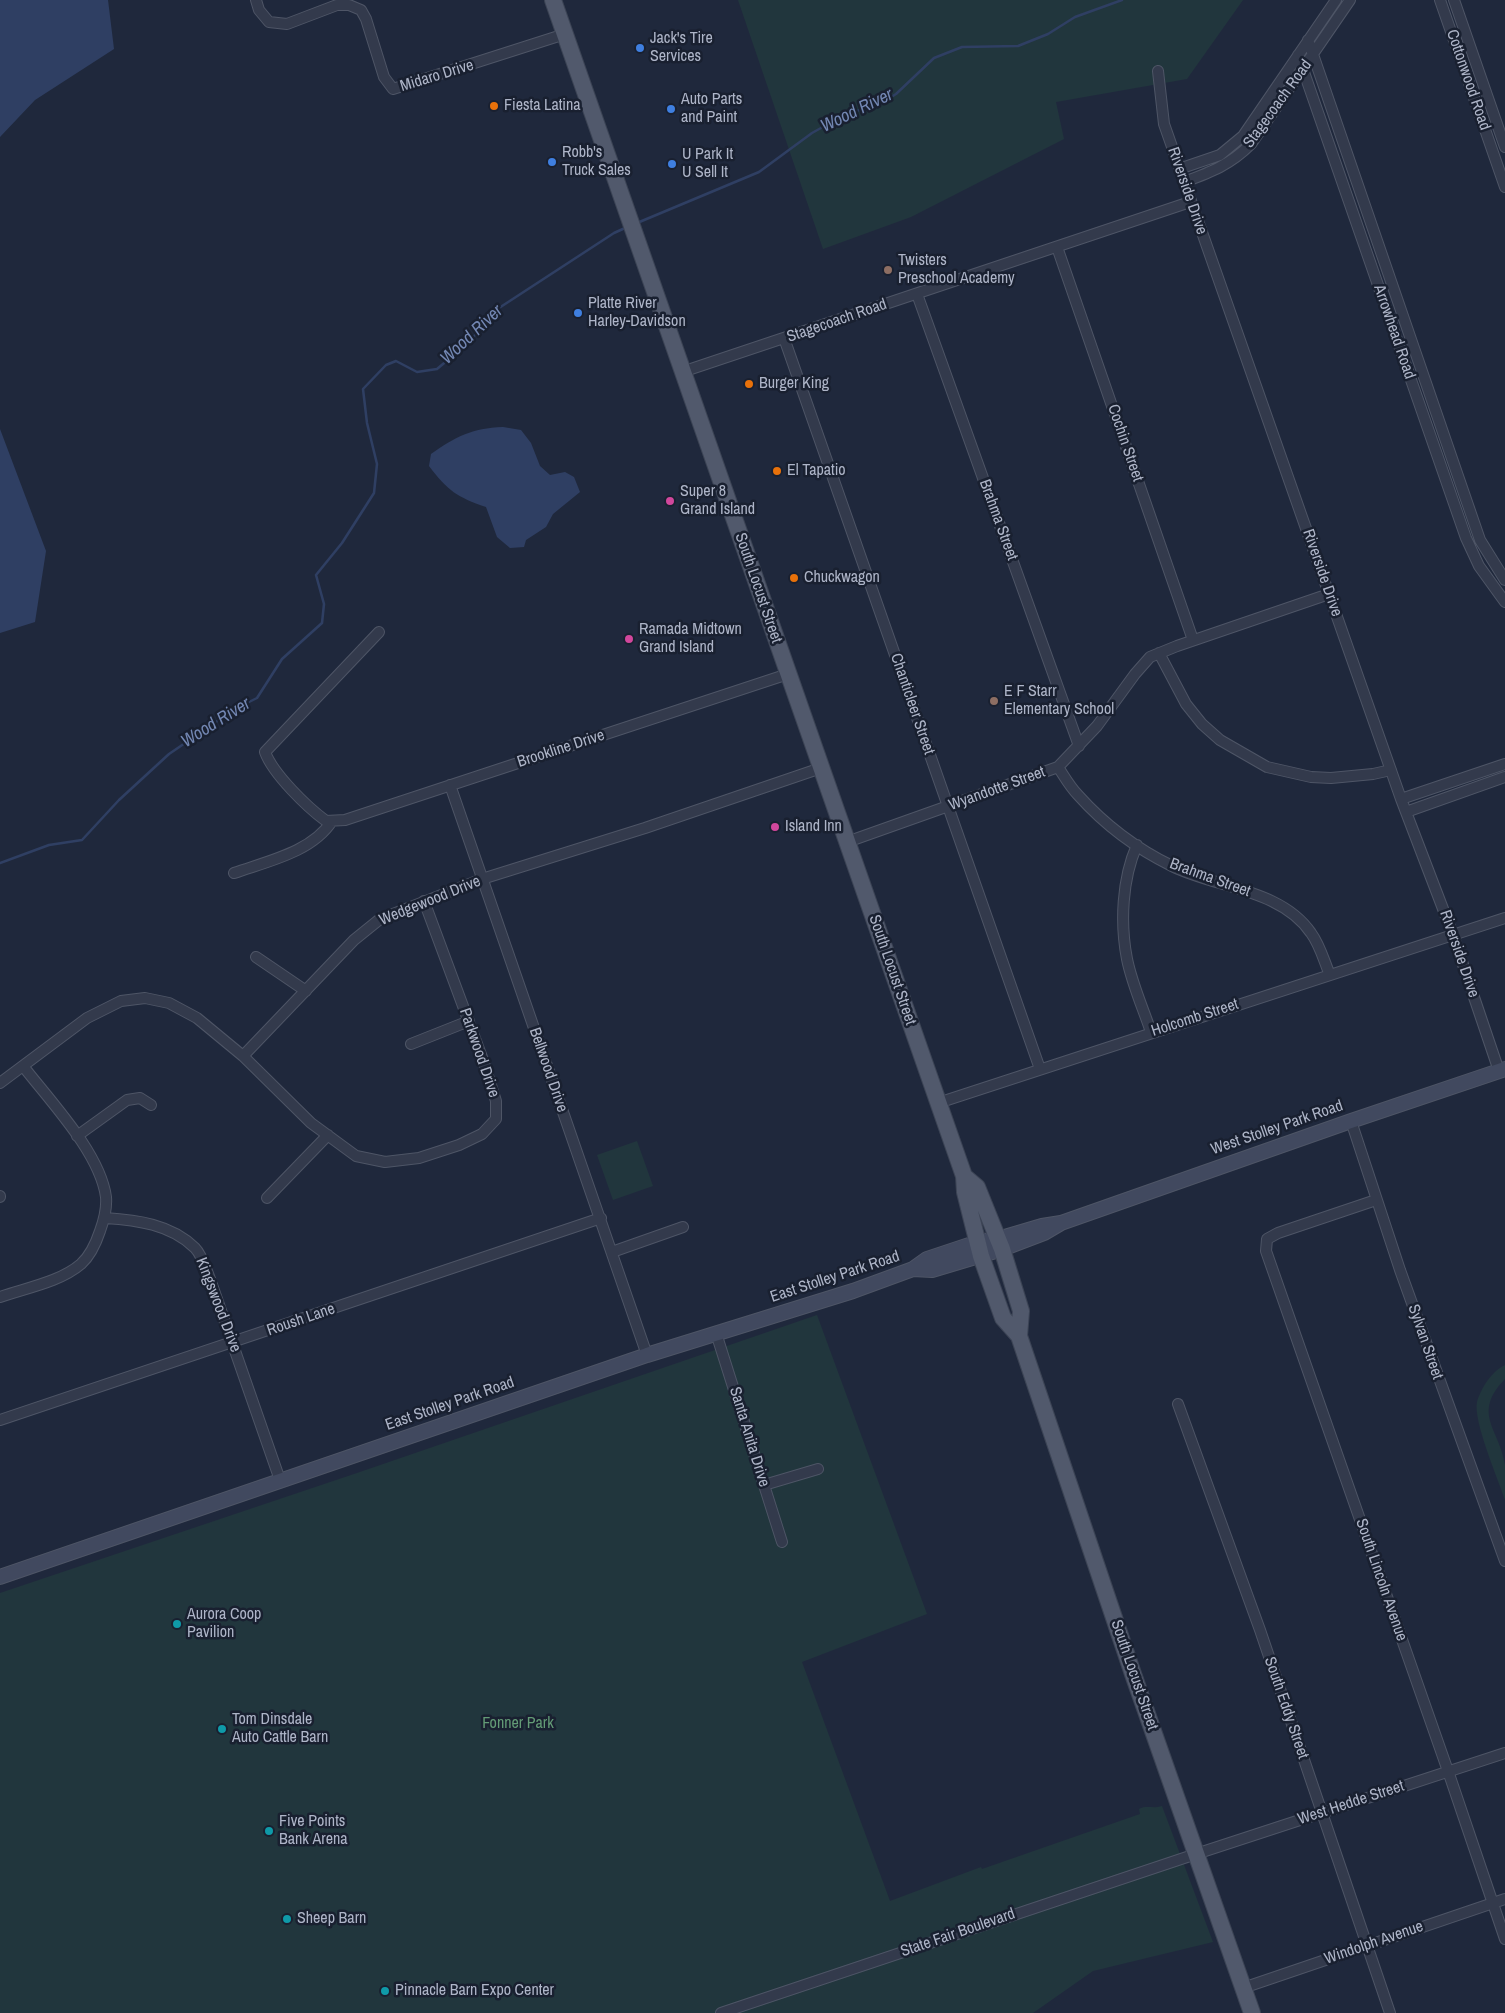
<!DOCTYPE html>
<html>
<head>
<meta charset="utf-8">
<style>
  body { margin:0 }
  canvas { display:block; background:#1f283c }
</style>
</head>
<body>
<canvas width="1505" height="2013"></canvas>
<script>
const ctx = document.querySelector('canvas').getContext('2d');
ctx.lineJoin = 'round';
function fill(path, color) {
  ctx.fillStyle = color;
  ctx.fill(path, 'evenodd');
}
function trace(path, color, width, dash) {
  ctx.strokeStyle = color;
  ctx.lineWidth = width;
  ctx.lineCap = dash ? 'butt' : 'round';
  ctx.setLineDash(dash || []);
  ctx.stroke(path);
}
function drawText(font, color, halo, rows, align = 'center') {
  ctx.font = font + ' "Archivo Narrow",sans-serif';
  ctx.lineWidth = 5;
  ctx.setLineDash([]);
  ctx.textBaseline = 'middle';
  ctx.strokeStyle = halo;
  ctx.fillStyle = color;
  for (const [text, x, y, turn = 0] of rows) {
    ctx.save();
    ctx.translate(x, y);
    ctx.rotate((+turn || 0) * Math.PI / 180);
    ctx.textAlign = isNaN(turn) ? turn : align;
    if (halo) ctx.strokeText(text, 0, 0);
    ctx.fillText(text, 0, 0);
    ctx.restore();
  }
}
const green = new Path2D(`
  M738 0H1243L1187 79 1056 102 1064 139 911 217 823 249Z
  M637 1141 653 1186 613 1200 597 1155Z
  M817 1315 927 1614 802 1662 890 1901 981 1867 982 1869 1140 1814 1139 1809C1146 1805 1154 1809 1162 1806L1213 1942 1093 1971 1033 2013H0V1593L357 1473Z
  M1505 1365V1379C1471 1414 1500 1429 1505 1465 1505 1476 1505 1488 1505 1500 1498 1479 1473 1421 1477 1402 1481 1388 1492 1371 1505 1365Z`);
const water = new Path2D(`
  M0 0H108L114 49 35 100 0 137Z
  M503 427 521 430 531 443 540 466 550 475 565 472 574 477 580 492 553 514 546 527 526 540 524 547 510 548 497 537 486 507C457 497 448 491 429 466L431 454C455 437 472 428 503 427Z
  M0 429 46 551 35 622 0 633Z`);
const stream = new Path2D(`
  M637 223 759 172 812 133 846 114 880 104 896 94 934 58 962 47 1018 46 1048 34 1075 17 1122 0
  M0 863 49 845 82 840 119 800 169 754 235 709 257 698 282 659 322 623 324 604 316 575 342 543 374 493 377 464 367 423 363 389 386 365 396 361 417 372 437 369 468 343 499 308 614 233 625 228`);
const street = new Path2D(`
  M256 0 259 10 269 22 287 24 337 5H349L361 10 366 19 384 77 393 89 565 34
  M1440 0 1505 187
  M1454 0 1505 147
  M1308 40 1480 540 1505 580
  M1298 55 1466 538 1479 566 1505 602
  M1158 71 1164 124 1401 799 1453 935 1499 1071
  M1179 169 1220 155 1243 136 1336 0
  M1184 182C1211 172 1230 165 1251 144L1350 0
  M1057 247 1193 640
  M917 294 1079 746
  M784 338 1040 1069
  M682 372 1190 202
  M379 632 265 752C273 774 307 807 326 821L345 820 788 674
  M1159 653 1186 704 1202 724 1220 740 1267 767 1311 777 1331 778 1373 774 1391 770
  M1058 767C1064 776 1070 787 1078 795 1104 824 1137 849 1172 866 1216 888 1281 889 1311 933 1320 945 1324 961 1330 975
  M450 785 647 1355
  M1401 799 1505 764
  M1406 812 1505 777
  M847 842 1058 767 1097 726 1135 674 1150 657 1177 646 1329 594
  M1137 845C1122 879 1120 923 1127 959 1132 984 1143 1008 1151 1032
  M234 873C268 861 312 852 332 821
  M256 957 306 991
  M411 1044 469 1021
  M243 1056 354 940 380 919 482 879 645 828 821 768
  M0 1083 87 1018 121 1001 145 998 169 1003 197 1018 243 1056 311 1123 356 1156 385 1162 419 1158 459 1145 482 1134 496 1119V1101L483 1060 424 901
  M938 1103 1505 918
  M1351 1121 1400 1270 1505 1561
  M77 1136 127 1100 140 1098 151 1105
  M0 1196V1197
  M267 1198 328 1135
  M1376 1200 1278 1233 1267 1239 1266 1251 1448 1771 1505 1939
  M105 1218C136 1220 171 1224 195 1248 202 1255 206 1269 210 1279L280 1480
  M612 1252 683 1227
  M0 1297C26 1288 60 1282 81 1264 91 1255 96 1243 100 1231 104 1220 107 1209 106 1197 100 1153 50 1101 23 1066
  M716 1333 782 1542
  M1178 1404 1260 1630 1390 2013
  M0 1420 601 1218
  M764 1485 818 1469
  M1243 1988 1505 1899
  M721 2013 1196 1854 1505 1753`);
const secondary = new Path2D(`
  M913 1269 932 1270 1002 1249 1044 1233 1061 1223 1351 1121 1505 1069
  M0 1577 647 1355 853 1291 913 1269 927 1259 978 1242 998 1239 1042 1226 1061 1223`);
const primary = new Path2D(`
  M553 0 964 1176 965 1192 981 1256 1003 1318 1019 1336
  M964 1176 977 1187 1002 1249 1021 1311 1019 1336 1133 1674 1252 2013`);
const markers = [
  [640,48,5,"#3f7fe0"],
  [494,106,5,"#e8710a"],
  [671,109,5,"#3f7fe0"],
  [552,162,5,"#3f7fe0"],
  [672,164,5,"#3f7fe0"],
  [888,270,5,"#8d6e63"],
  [578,313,5,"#3f7fe0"],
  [749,384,5,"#e8710a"],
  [777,471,5,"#e8710a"],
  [670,501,5,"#d1479c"],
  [794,578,5,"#e8710a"],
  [629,639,5,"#d1479c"],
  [994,701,5,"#8d6e63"],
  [775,827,5,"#d1479c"],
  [177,1624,5,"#0f9aa8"],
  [222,1729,5,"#0f9aa8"],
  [269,1831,5,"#0f9aa8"],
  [287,1919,5,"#0f9aa8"],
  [385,1991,5,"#0f9aa8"]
];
const poiNames = [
  ["Jack's Tire",650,39],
  ["Services",650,57],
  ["Auto Parts",681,100],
  ["and Paint",681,118],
  ["Fiesta Latina",504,106],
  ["Robb's",562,153],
  ["Truck Sales",562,171],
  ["U Park It",682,155],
  ["U Sell It",682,173],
  ["Twisters",898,261],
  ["Preschool Academy",898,279],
  ["Platte River",588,304],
  ["Harley-Davidson",588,322],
  ["Burger King",759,384],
  ["El Tapatio",787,471],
  ["Super 8",680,492],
  ["Grand Island",680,510],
  ["Chuckwagon",804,578],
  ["Ramada Midtown",639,630],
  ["Grand Island",639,648],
  ["E F Starr",1004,692],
  ["Elementary School",1004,710],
  ["Island Inn",785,827],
  ["Aurora Coop",187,1615],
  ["Pavilion",187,1633],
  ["Tom Dinsdale",232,1720],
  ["Auto Cattle Barn",232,1738],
  ["Five Points",279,1822],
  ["Bank Arena",279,1840],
  ["Sheep Barn",297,1919],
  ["Pinnacle Barn Expo Center",395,1991]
];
const streetNames = [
  ["Midaro Drive",437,76,-17],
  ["Cottonwood Road",1468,80,71],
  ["Stagecoach Road",1278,104,-54],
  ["Riverside Drive",1187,191,71],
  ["Stagecoach Road",837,321,-19],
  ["Arrowhead Road",1394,332,71],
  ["Cochin Street",1125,443,71],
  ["Brahma Street",998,520,70],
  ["Riverside Drive",1322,573,71],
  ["South Locust Street",758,588,71],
  ["Chanticleer Street",912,704,71],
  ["Brookline Drive",561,749,-18],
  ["Wyandotte Street",997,789,-20],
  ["Brahma Street",1210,878,20],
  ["Wedgewood Drive",430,901,-22],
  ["Riverside Drive",1459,954,71],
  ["South Locust Street",892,970,71],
  ["Holcomb Street",1195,1018,-18],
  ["Parkwood Drive",479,1053,71],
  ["Bellwood Drive",548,1070,71],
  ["West Stolley Park Road",1277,1128,-19],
  ["East Stolley Park Road",835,1277,-18],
  ["Kingswood Drive",218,1305,69],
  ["Roush Lane",301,1320,-19],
  ["Sylvan Street",1425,1342,71],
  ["East Stolley Park Road",450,1404,-19],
  ["Santa Anita Drive",749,1437,73],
  ["South Lincoln Avenue",1381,1580,71],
  ["South Locust Street",1134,1675,71],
  ["South Eddy Street",1286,1708,71],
  ["West Hedde Street",1351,1803,-18],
  ["State Fair Boulevard",958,1933,-19],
  ["Windolph Avenue",1374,1943,-19]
];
const parkNames = [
  ["Fonner Park",518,1724]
];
const waterNames = [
  ["Wood River",857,111,-26],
  ["Wood River",472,335,-43],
  ["Wood River",216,723,-32]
];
fill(green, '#21363d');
fill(water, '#2f3f63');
trace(stream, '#2f3f63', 2.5);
trace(street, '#4e5566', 12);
trace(secondary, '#4e5566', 16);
trace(primary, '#3c4455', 18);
trace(street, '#333a4c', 10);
trace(secondary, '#41495f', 14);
trace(primary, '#51596c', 16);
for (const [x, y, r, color] of markers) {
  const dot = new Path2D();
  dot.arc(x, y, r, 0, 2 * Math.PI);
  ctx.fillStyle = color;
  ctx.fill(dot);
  trace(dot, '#192030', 2);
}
drawText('16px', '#aeb5c8', '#192030', poiNames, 'left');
drawText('16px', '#aeb5c8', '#192030', streetNames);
drawText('16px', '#639b76', '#192030', parkNames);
drawText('italic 18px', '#7387b3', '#192030', waterNames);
</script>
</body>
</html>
